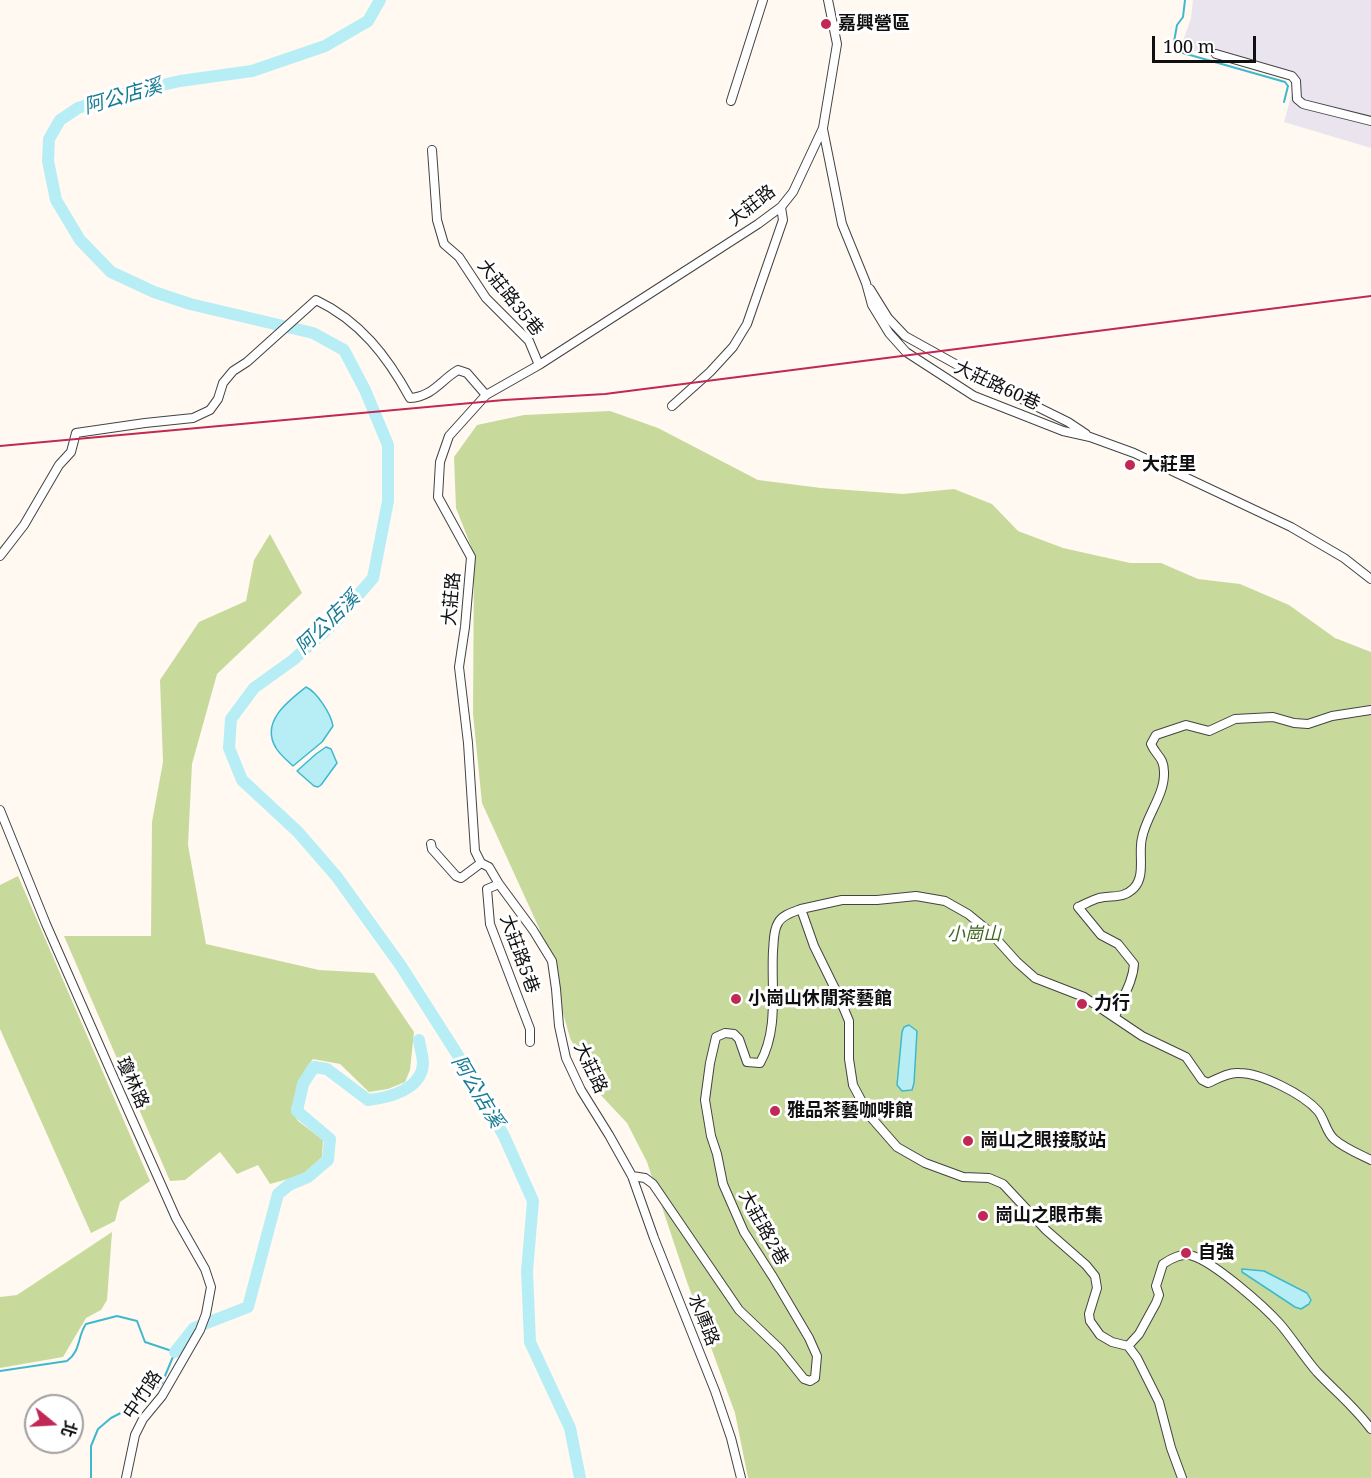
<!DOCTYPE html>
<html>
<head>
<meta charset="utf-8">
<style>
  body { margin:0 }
  #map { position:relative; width:1371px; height:1478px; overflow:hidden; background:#fff9f2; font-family:"Noto Serif","Noto Sans TC",serif }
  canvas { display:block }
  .north { position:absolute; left:24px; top:1394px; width:60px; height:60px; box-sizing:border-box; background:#fff; border:2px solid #9f9f9f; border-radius:50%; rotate:108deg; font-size:16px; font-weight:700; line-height:24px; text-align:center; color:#101010 }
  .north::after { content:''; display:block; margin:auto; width:21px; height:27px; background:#c02855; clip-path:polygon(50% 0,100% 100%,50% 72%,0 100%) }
  .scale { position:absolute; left:1152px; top:36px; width:104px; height:27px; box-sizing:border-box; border:3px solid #101010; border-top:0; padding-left:8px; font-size:18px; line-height:21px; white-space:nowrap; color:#101010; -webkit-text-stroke:4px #fff; paint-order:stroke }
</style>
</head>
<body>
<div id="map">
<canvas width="1371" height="1478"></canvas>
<div class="north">北</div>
<div class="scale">100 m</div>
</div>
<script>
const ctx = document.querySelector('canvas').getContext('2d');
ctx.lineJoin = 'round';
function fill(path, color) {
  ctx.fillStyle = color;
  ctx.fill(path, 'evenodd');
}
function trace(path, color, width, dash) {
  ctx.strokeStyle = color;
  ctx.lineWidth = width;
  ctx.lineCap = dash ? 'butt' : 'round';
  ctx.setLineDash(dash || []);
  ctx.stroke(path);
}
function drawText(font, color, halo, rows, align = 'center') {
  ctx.font = font + ' "Noto Serif","Noto Sans TC",serif';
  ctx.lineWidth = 6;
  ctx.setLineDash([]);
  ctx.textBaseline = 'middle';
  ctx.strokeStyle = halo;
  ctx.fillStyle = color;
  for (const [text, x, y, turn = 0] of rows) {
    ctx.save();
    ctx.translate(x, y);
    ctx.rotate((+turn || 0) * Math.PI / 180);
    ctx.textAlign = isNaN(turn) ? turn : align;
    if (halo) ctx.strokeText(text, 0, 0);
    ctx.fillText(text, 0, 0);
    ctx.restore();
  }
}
const industrial = new Path2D(`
  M1193 0H1371V148L1284 122 1294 86 1291 80 1181 47 1191 18Z`);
const forest = new Path2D(`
  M610 411 658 428 758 480 821 488 903 494 954 489 992 504 1018 531 1063 548 1130 563H1161L1198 579 1240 584 1289 605 1335 638 1371 652V1478H748L735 1413 687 1282 647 1162 627 1123 596 1090 570 1038 539 928 482 803 473 714 474 554 456 508 454 457 477 425 524 415Z
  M270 534 302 593 217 674 192 764 188 845 206 944 319 970 374 973 414 1032 410 1070 405 1082 388 1089 369 1092 340 1064 313 1059C300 1074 296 1091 291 1110L298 1121 323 1140 322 1157 302 1175 270 1184 258 1165 237 1174 220 1152 185 1180 170 1181 64 936H151L152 822 163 762 160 680 199 622 246 601 254 560Z
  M18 876 150 1181 120 1202 115 1221 91 1233 0 1029V885Z
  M112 1232 107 1300 101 1310 86 1318 63 1357 0 1368V1297L17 1295Z`);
const water = new Path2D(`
  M306 687C317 692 331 714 333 726L322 742 293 766C287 760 280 755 276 748 260 722 288 701 306 687Z
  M326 747 331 749 337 763 321 785 318 787 314 786 297 771 316 754Z
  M909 1025 917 1031 914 1083 912 1090 902 1091 897 1085 902 1032 904 1027Z
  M1242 1269 1264 1271 1307 1293 1311 1300 1309 1304 1301 1309 1295 1307 1242 1272Z`);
const stream = new Path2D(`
  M1185 0 1183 17 1177 25 1173 48 1183 53 1285 82 1288 86 1284 102
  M0 1371 67 1361C81 1351 77 1337 86 1324L117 1316 137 1321 145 1342 175 1352 162 1383 138 1404 111 1418 98 1429 91 1446V1478`);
const river = new Path2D(`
  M380 0 368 21 325 46 252 71 180 81 118 95 78 108 60 120 49 139 48 161 56 200 80 240 111 272 154 292 190 304 313 333 344 350 365 390 388 445V501L373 578 334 623 293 660 254 688 231 719 229 748 242 780 298 832 337 877 401 966 459 1057 504 1136 533 1201 527 1271 530 1342 570 1428 580 1478
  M175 1352 194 1328 248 1307 278 1194 289 1185 308 1177 328 1160 330 1139 297 1111 303 1084 314 1067 327 1069 368 1100C388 1098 421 1090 423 1064 423 1056 420 1048 419 1040`);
const minor = new Path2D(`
  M1216 54 1292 76 1296 81 1297 99 1303 104 1371 121
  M731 101 763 0
  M823 129 842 224 866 283 872 305 889 333 906 352 974 396 1063 431 1090 437 1134 453 1291 527 1344 558 1371 579
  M432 150 437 220 444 244 459 257 486 298 529 341 539 365
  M870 289 888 318 905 336 995 386 1068 422 1086 434
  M672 406 710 372 733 347 747 324 783 220 781 207
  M0 556 24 525 59 465 71 452 76 433 145 423 193 418 210 410 218 399 223 383 233 371 247 362 316 300C360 321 387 356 410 398 432 397 441 380 458 370L467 373 486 395
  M0 810 46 924 112 1074 176 1218 205 1269 211 1287 206 1314 200 1330 162 1396 143 1419 135 1435 126 1478
  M431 844 432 849 456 876 461 878 481 863
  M499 884 487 889 490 924 530 1029V1042
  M801 909 842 900H877L916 896 945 901 968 914 990 932 1017 962 1035 978 1084 997 1142 1036 1186 1057 1202 1080 1208 1083C1217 1079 1228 1072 1239 1073 1261 1073 1303 1094 1318 1111 1325 1120 1326 1132 1334 1139 1344 1148 1359 1154 1371 1160
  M1115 1017C1121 999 1133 983 1134 964L1118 944 1101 935 1078 907C1085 904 1092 900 1099 898 1113 895 1123 899 1134 888 1146 875 1138 854 1142 838 1146 816 1165 795 1164 772 1164 757 1156 756 1151 744L1156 735 1186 725 1209 731 1235 719 1273 717 1294 723 1308 724 1332 716 1371 710
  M632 1176 645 1178 653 1184 739 1310 780 1349 804 1379 810 1381 815 1378 817 1356 809 1338 773 1277 744 1232 723 1184 717 1154 711 1136 705 1100 710 1063 716 1037 725 1033 734 1034 739 1039 747 1062 760 1063C779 1029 771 988 773 951 774 942 773 931 778 923 782 915 793 912 801 909L814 946 839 997 849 1021V1059L853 1085 869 1115 897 1147 925 1163 963 1177 989 1178 1003 1184 1046 1230 1086 1265 1095 1276 1097 1288 1089 1314 1090 1321 1100 1335 1112 1342 1128 1346 1137 1358 1159 1402 1171 1448 1182 1478
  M1128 1346 1139 1334 1156 1303 1159 1295 1156 1286 1163 1264C1170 1259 1183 1252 1193 1256 1215 1263 1264 1306 1280 1324 1293 1339 1303 1356 1317 1372 1335 1391 1355 1407 1371 1429
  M741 1478 731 1438 715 1391 654 1238 632 1176 609 1135 581 1090 566 1058 559 1026 556 989 552 961 533 930 499 884 489 867 481 863 475 851 468 743 459 667 465 627 471 557 438 497 440 462 449 436 486 395 539 365 758 224 781 207 793 192 823 128 837 44 828 0`);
const rail = new Path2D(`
  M0 446 504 400 605 394 1371 296`);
const markers = [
  [826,24,6,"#c02855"],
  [1130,465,6,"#c02855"],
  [736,999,6,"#c02855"],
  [1082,1004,6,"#c02855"],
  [775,1111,6,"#c02855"],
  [968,1141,6,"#c02855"],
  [983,1216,6,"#c02855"],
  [1186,1253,6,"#c02855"]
];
const poiNames = [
  ["嘉興營區",838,24],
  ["大莊里",1142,465],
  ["小崗山休閒茶藝館",748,999],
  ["力行",1094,1004],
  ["雅品茶藝咖啡館",787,1111],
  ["崗山之眼接駁站",980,1141],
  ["崗山之眼市集",995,1216],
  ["自強",1198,1253]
];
const streetNames = [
  ["大莊路",752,206,-38],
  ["大莊路35巷",510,298,51],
  ["大莊路60巷",997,386,25],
  ["大莊路",452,599,-85],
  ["大莊路5巷",519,954,70],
  ["大莊路",590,1068,65],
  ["瓊林路",132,1083,66],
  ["大莊路2巷",763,1228,61],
  ["水庫路",703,1320,68],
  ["中竹路",143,1395,-56]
];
const parkNames = [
  ["小崗山",974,935]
];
const waterNames = [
  ["阿公店溪",123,97,-16],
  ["阿公店溪",328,623,-44],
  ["阿公店溪",477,1092,59]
];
fill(industrial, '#eae4ee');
fill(forest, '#c8da9b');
fill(water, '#b7eef6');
trace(water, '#3fb8cd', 1.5);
trace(stream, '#3fb8cd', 2);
trace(river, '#b7eef6', 12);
trace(minor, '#434343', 10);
trace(minor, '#fff', 8);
trace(rail, '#c02855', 2);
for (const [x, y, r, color] of markers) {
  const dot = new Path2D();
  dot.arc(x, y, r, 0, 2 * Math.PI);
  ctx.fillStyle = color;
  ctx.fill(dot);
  trace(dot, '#fff', 2);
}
drawText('bold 18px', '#101010', '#fff', poiNames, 'left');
drawText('18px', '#101010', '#fff', streetNames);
drawText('italic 18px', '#41681f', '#fff', parkNames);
drawText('italic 20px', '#187d94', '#fff', waterNames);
</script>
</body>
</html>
